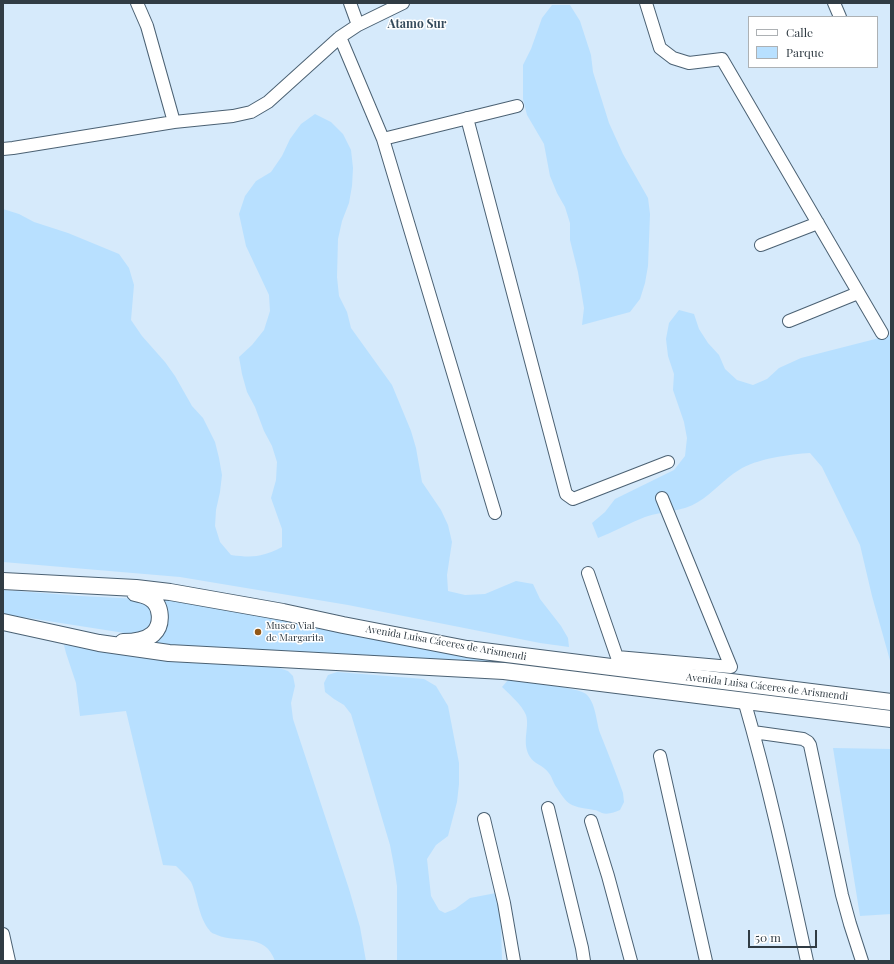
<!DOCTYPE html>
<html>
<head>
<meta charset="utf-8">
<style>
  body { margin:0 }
  #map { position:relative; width:894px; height:964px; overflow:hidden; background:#d6eafb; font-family:"Playfair Display",serif }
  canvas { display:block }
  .frame { position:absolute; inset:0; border:4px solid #313c44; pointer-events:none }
  .legend { position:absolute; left:748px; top:16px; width:130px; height:52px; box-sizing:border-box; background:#fff; border:1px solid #adb1b4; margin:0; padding:5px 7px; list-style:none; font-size:12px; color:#313c44 }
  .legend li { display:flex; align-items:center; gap:8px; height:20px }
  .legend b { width:20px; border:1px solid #adb1b4 }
  .scale { position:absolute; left:748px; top:930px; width:69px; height:18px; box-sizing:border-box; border:2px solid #313c44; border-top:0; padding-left:5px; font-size:12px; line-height:14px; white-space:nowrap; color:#313c44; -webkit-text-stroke:3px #fff; paint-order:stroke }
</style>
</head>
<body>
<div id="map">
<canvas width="894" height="964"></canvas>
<div class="frame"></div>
<ul class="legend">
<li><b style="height:5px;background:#fff"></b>Calle</li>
<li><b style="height:11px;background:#b8e0ff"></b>Parque</li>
</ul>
<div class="scale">50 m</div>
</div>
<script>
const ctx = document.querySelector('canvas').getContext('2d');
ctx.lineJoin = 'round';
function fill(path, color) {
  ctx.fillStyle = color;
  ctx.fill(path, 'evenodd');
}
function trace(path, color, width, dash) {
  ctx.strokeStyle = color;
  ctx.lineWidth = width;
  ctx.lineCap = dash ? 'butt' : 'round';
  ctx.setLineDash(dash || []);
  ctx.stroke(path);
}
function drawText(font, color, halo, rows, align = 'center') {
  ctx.font = font + ' "Playfair Display",serif';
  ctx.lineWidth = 3;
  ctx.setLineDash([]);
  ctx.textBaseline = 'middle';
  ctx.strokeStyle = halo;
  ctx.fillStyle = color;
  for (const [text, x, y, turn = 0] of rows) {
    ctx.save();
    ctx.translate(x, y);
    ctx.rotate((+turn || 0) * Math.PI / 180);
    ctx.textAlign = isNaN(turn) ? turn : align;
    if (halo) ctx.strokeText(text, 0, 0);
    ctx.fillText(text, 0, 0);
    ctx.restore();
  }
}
const green = new Path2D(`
  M552 5H570L580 21 591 55 593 72 609 123 623 154 648 198 650 214 648 266 645 283 640 299 630 312 582 325 584 308 578 272 570 240V223L565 207 557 193 550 176 544 144 527 115 523 99V65L531 49 542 18Z
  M315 114 331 122 343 134 351 150 353 168 352 186 349 203 342 221 338 239 337 277 339 296 347 312 351 328 392 385 411 431 416 448 422 482 441 510 448 525 452 542 447 575 448 591 465 595 485 594 516 581 533 584 540 599 561 626 568 638 569 647 540 643 348 605 180 577 3 562V209L19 214 34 222 68 233 119 254 129 268 134 285 131 320 142 336 165 362 175 376 192 406 203 418 215 442 219 458 222 475 220 492 216 510 215 526 220 542 231 555C253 558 262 557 282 547V529L271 498 276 480 277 462 272 446 264 431 255 407 247 392 242 374 239 357 252 345 264 330 270 311 269 295 246 246 239 214 245 196 256 181 271 172 282 156 290 139 301 124Z
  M679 310 694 314 699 329 708 343 719 355 725 369 737 380 753 385 767 379 779 368 801 358 891 335V664L872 596 860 545 822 467 810 453C791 454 755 459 739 470 724 479 713 493 698 502 683 512 662 511 645 517 629 523 614 532 598 538L592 523 605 512 615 499 674 470 685 456 687 438 684 422 673 390 674 374 668 356 666 339 669 323Z
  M3 590 81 596 139 599 145 600 154 612 149 630 131 634 3 614Z
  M162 597 506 660V665L445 660 286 652 155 644 157 641Z
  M64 645 159 659 276 667 288 671 293 676 295 686 291 703 293 719 349 889 360 927 366 961H275C265 932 238 944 217 935 215 934 211 933 210 931 198 917 198 897 191 882 187 876 181 871 176 866L163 865 126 711 80 716 76 683 66 653Z
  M337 672 424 679 436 686 448 706 459 763V784L457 802 448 836 436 845 427 859 431 896 439 910 445 913 455 909 470 898 496 893 501 922 502 961H397V886L394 866 390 845 351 714 344 705 334 699 325 692 324 683 328 675Z
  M508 680C522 682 578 687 586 694 596 703 596 721 600 733 608 753 616 773 623 793L624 802 620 810C615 812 608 815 602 813 599 812 597 810 594 810 573 806 569 808 557 788 553 783 552 776 548 772 543 765 534 764 530 757 521 742 530 728 526 715 522 705 510 695 502 687Z
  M833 748 891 749V914L860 916Z`);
const minor = new Path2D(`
  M137 3 147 26 174 122
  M350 3 358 25
  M646 3 660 48 673 58 689 63 722 59 882 333
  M834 3 840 17
  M340 37 383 139 495 513
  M467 118 566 494 573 499 668 462
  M383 139 517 106
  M3 149 13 148 174 122 233 116 251 112 268 102 340 37 358 25 403 3
  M761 245 818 223
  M789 321 858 293
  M588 573 617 657 731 667 662 498
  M744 700C769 786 788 874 807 961
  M753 732 803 739 808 742 810 745 842 895 850 924 862 961
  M660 756 706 961
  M548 808 582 948 584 961
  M484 819 504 903 514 961
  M591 821 608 876 631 961
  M3 934 9 961`);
const major = new Path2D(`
  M3 581 136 588 170 592 283 612 343 625 467 649 891 702
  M3 622 99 643 169 653 504 671 891 719
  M123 642C133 642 145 641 153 634 163 625 162 605 150 598 145 595 140 594 135 593`);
const markers = [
  [258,632,4,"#935817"]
];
const poiNames = [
  ["Museo Vial",266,626],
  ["de Margarita",266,638]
];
const streetNames = [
  ["Avenida Luisa Cáceres de Arismendi",446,643,10],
  ["Avenida Luisa Cáceres de Arismendi",767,687,7]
];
const quarterNames = [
  ["Atamo Sur",417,24]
];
fill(green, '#b8e0ff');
trace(minor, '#4b6173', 14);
trace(major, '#4b6173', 18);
trace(minor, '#fff', 12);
trace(major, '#fff', 16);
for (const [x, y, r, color] of markers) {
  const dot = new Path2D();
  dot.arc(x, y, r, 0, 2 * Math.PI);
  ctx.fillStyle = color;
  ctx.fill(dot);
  trace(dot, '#fff', 1.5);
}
drawText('10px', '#313c44', '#fff', poiNames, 'left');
drawText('10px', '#313c44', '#fff', streetNames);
drawText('bold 12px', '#344a5b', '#fff', quarterNames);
</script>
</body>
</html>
